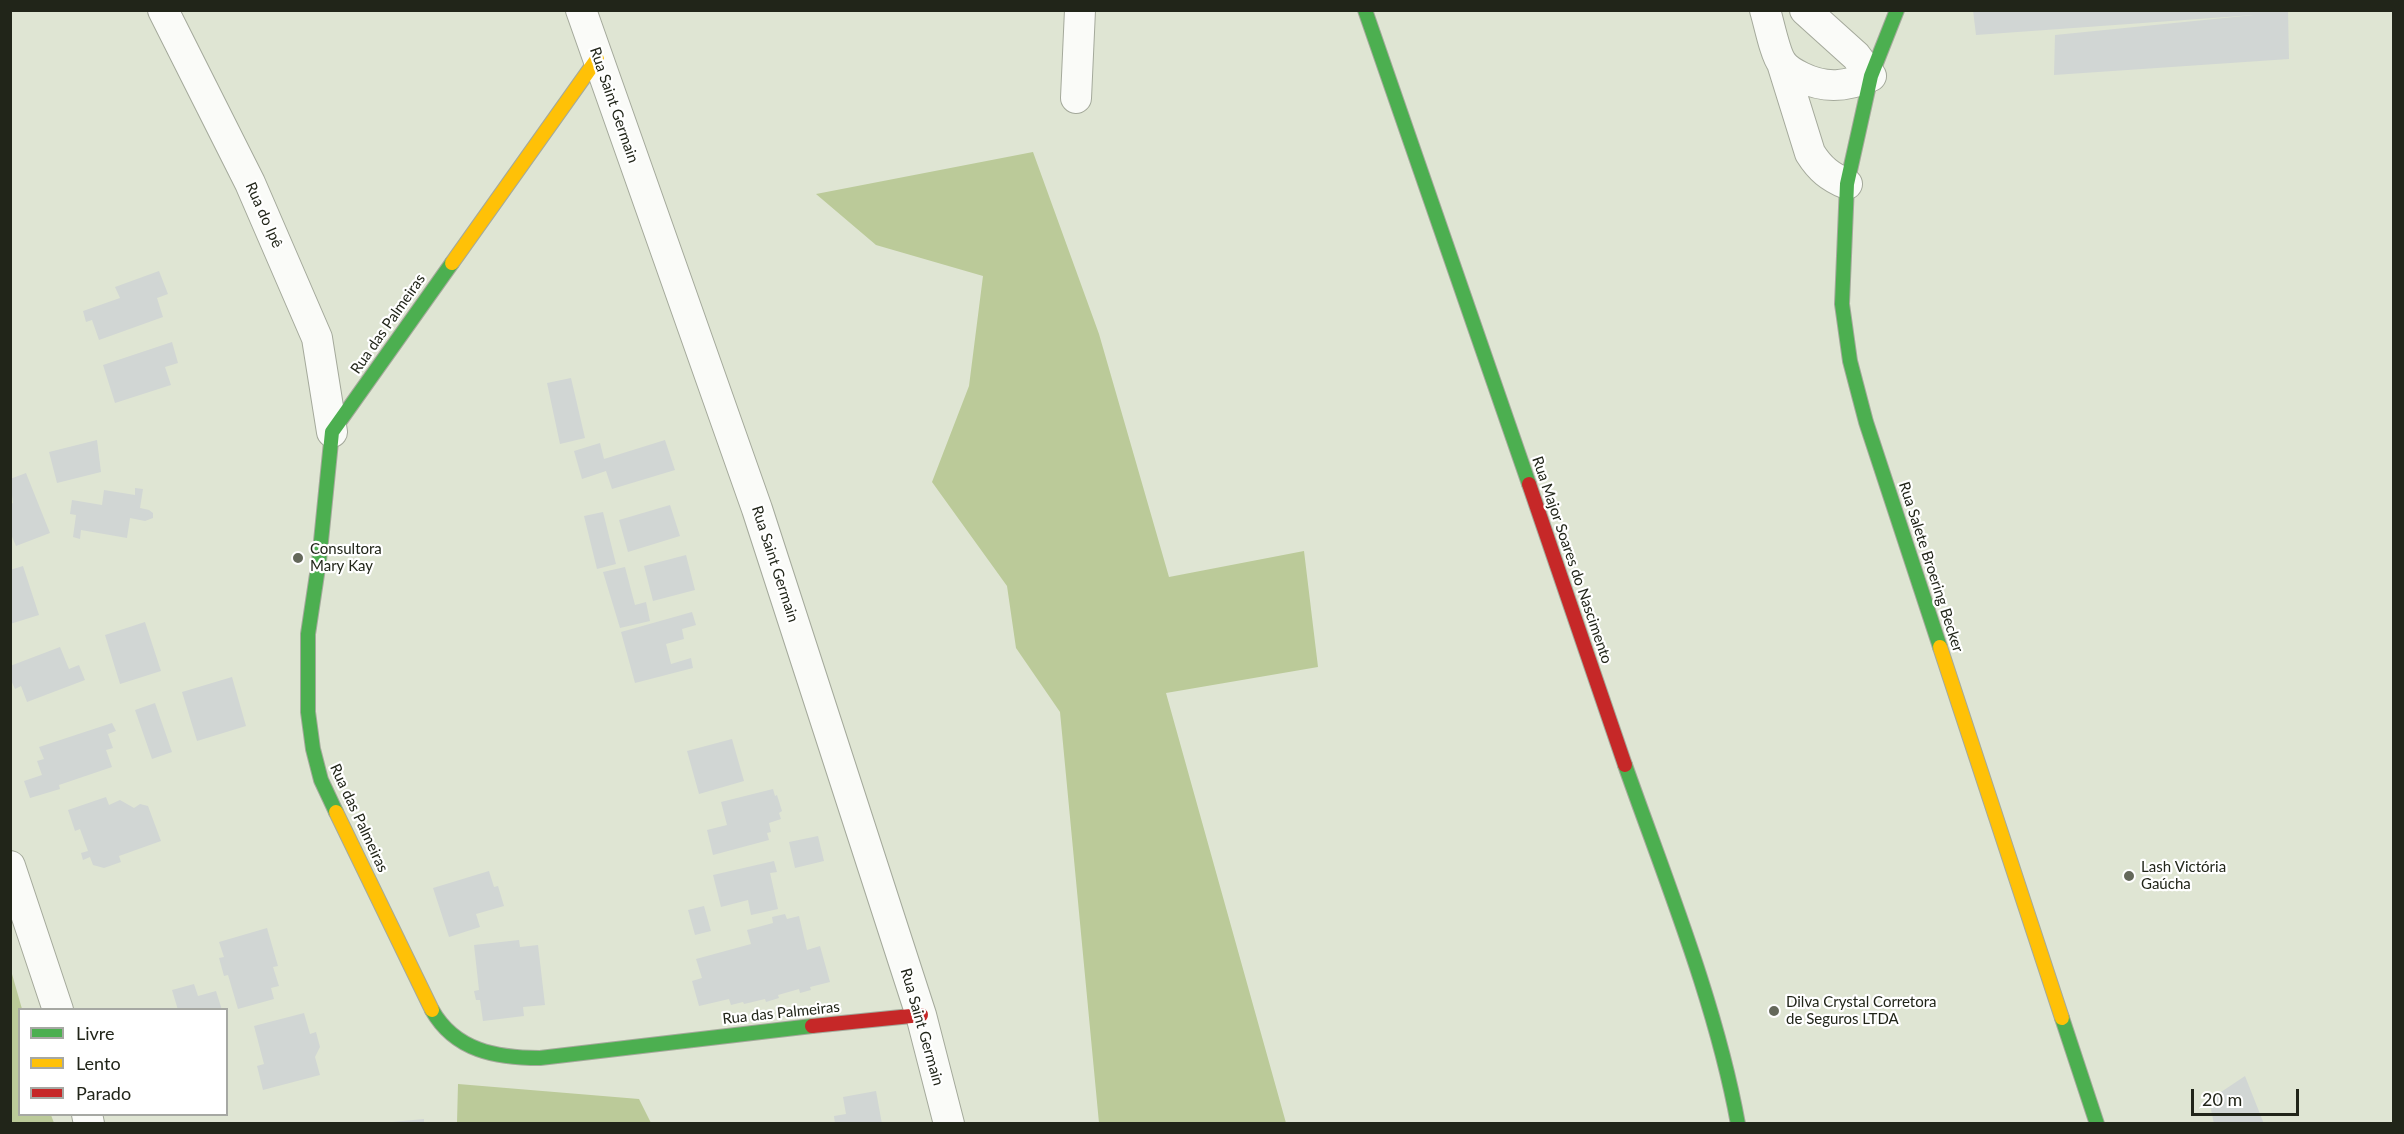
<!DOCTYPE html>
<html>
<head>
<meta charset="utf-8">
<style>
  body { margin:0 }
  #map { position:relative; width:2404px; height:1134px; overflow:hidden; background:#dfe5d3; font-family:Lato,sans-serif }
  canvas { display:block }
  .frame { position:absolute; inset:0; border:12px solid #212519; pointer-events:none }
  .legend { position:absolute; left:18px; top:1008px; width:210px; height:108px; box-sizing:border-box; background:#fff; border:2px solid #a6a8a3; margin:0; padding:8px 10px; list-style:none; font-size:18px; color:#212519 }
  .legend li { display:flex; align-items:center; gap:12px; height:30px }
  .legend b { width:30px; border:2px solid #a6a8a3 }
  .scale { position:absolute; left:2191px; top:1089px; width:108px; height:27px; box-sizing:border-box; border:3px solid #212519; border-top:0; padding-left:8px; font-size:18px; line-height:21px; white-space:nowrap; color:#212519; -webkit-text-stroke:4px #fff; paint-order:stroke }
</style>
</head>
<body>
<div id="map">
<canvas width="2404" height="1134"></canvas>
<div class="frame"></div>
<ul class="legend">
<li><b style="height:8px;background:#4caf50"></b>Livre</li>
<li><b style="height:8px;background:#ffc107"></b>Lento</li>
<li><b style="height:8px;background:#c62828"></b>Parado</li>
</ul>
<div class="scale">20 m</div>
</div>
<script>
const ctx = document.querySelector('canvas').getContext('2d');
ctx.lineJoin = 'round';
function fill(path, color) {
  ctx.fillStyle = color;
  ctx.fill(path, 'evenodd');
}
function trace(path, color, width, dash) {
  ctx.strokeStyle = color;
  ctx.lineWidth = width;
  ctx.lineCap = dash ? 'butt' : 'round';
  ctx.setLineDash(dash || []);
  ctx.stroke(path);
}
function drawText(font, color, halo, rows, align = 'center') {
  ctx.font = font + ' Lato,sans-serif';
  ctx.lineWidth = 4.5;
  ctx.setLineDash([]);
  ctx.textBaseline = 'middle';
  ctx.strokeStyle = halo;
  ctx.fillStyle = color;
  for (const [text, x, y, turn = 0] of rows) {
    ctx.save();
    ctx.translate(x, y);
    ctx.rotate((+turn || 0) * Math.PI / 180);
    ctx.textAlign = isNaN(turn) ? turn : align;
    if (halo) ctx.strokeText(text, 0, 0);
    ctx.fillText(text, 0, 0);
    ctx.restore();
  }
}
const forest = new Path2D(`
  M1033 152 1099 334 1169 577 1304 551 1318 667 1166 693 1286 1123H1099L1060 712 1016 648 1007 586 932 482 969 386 983 276 876 245 816 194Z
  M10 967 22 1009 20 1010V1114L51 1115 54 1123H11Z
  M458 1084 639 1099 651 1123H457Z`);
const building = new Path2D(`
  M1973 10H2288L2289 59 2054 75 2055 35 2254 15 1976 35Z
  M159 271 168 294 157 298 163 317 99 340 92 320 86 322 83 311 120 298 115 287Z
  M172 342 178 363 165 367 171 385 115 403 103 365Z
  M571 378 585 438 560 444 547 383Z
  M97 440 101 472 57 483 49 452Z
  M665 440 675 470 612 489 606 471 582 479 574 451 600 443 604 459Z
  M26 473 50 533 16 546 10 532V504L13 503 10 479Z
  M135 488 143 489 140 508 149 510 153 513V518L145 521 130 518 127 538 81 530 80 539 73 537 76 515 70 514 72 500 102 505 104 490 135 495Z
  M670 505 680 536 628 552 619 520Z
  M603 512 616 564 597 569 584 516Z
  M686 555 695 590 653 601 644 566Z
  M23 566 39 615 10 624V570Z
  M625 567 635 605 646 602 650 621 620 628 603 572Z
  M692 612 696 625 682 629 684 639 666 644 671 664 691 658 693 668 635 683 621 632Z
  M145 622 161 671 120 684 105 635Z
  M60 647 69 669 79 665 85 680 27 702 21 686 15 689 10 678V666Z
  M232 677 246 726 197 741 182 692Z
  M155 703 172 752 152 759 135 710Z
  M112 723 116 731 108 734 113 748 106 750 112 767 59 785 60 789 30 798 24 781 42 775 37 761 44 759 39 747Z
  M732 739 744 781 699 794 687 751Z
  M773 789 775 796 777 795 782 811 779 813 781 819 769 823 771 832 767 833 769 840 713 855 707 830 727 825 721 802Z
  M106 797 109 805 120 800 134 808 140 804 148 806 161 841 119 856 121 862 104 868 93 865 90 857 83 860 81 853 88 851 80 829 75 831 68 810Z
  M818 836 824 861 795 868 789 842Z
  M774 861 777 872 770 873 778 909 751 915 748 900 721 907 713 875Z
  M489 871 494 887 498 886 504 906 476 914 480 927 449 937 433 888Z
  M704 906 711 931 695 935 688 910Z
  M785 914 787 919 799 916 807 950 820 946 830 982 810 987 811 990 800 993 799 989 778 995 779 998 766 1002 765 999 744 1004 743 1002 731 1005 729 999 699 1006 692 981 702 978 696 959 751 944 747 930 773 923 772 917Z
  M267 928 278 966 273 967 279 986 271 988 274 999 238 1009 228 975 224 976 219 958 224 957 219 942Z
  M519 940 520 947 538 945 545 1005 523 1007 524 1016 483 1021 480 1000H476L474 991 479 990 474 945Z
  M194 984 198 996 216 991 222 1010H178L172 990Z
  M304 1013 310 1034 316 1032 320 1047 315 1057 320 1075 263 1090 257 1066 264 1064 254 1026Z
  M2245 1076 2264 1124H2214L2209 1100Z
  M876 1091 882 1124H835L834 1116 846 1114 843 1097Z
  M424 1119V1124H393L392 1122Z`);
const street = new Path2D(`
  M163 10 250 183 317 338 332 432
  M581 10 757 509 921 1015 949 1124
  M1765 10C1769 23 1775 54 1782 63 1786 69 1795 74 1801 77 1825 89 1847 87 1871 76L1856 56 1805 10
  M1782 63 1810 153C1820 169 1830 177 1847 184
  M1076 98 1080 10
  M10 866 58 1010
  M87 1114 89 1124`);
const fast = new Path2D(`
  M1365 10 1529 484
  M1897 10 1871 76 1847 184 1842 304 1850 361 1866 422 1940 647
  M1625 765C1666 881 1716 1003 1738 1124
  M336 812 321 780 313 749 308 712V634L319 561 332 432 452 263
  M432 1010C455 1051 497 1058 540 1058L812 1026
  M2062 1018 2097 1124`);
const slow = new Path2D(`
  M452 263 597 59
  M1940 647 2062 1018
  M336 812 432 1010`);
const jam = new Path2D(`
  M1529 484 1625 765
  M812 1026 921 1015`);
const markers = [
  [298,558,6,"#64685a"],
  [2129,876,6,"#64685a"],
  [1774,1011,6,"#64685a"]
];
const streetNames = [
  ["Rua Saint Germain",614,105,71],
  ["Rua do Ipê",264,215,66],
  ["Rua das Palmeiras",388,324,-55],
  ["Rua Major Soares do Nascimento",1572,560,71],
  ["Rua Saint Germain",775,564,72],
  ["Rua Salete Broering Becker",1931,567,72],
  ["Rua das Palmeiras",359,818,65],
  ["Rua das Palmeiras",781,1013,-6],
  ["Rua Saint Germain",922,1027,74]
];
const poiNames = [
  ["Consultora",310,549],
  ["Mary Kay",310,566],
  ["Lash Victória",2141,867],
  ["Gaúcha",2141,884],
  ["Dilva Crystal Corretora",1786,1002],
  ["de Seguros LTDA",1786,1019]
];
fill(forest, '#bbca99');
fill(building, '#d1d6d4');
trace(street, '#a4a99b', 32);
trace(fast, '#a4a99b', 16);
trace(slow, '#a4a99b', 16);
trace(jam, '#a4a99b', 16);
trace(street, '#fafbf8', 30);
trace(fast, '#4caf50', 14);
trace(slow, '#ffc107', 14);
trace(jam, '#c62828', 14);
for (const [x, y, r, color] of markers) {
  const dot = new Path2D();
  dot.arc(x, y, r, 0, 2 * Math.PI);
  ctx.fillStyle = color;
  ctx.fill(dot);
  trace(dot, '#fff', 2);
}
drawText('15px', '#212519', '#fff', streetNames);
drawText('15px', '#212519', '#fff', poiNames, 'left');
</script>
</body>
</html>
